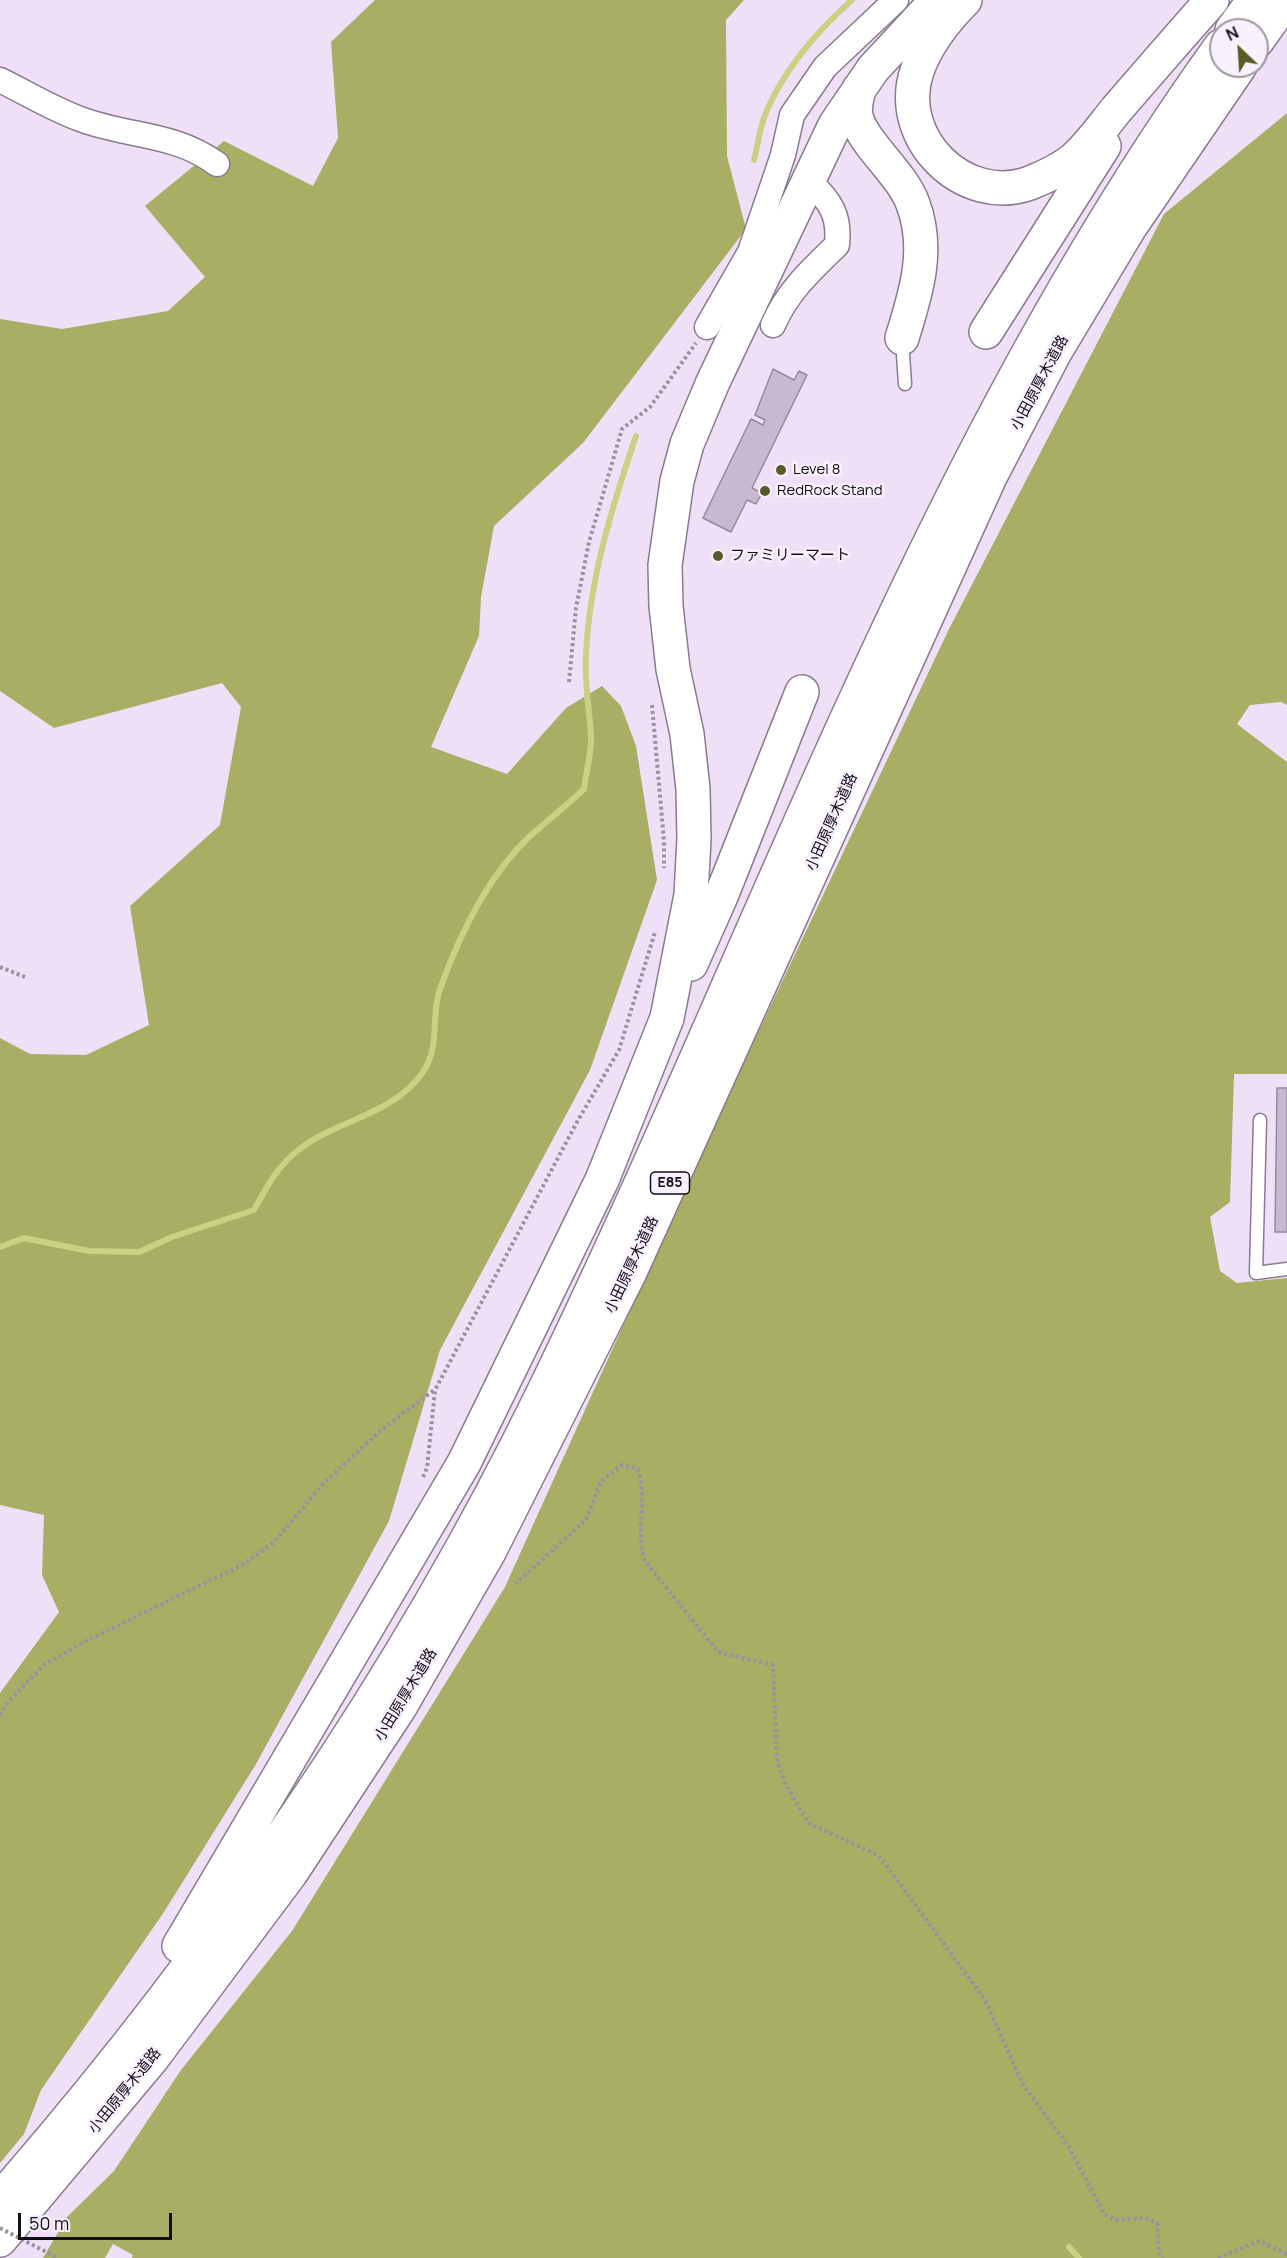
<!DOCTYPE html>
<html>
<head>
<meta charset="utf-8">
<style>
  body { margin:0 }
  #map { position:relative; width:1287px; height:2258px; overflow:hidden; background:#f0e0f7; font-family:Manrope,sans-serif }
  canvas { display:block }
  .north { position:absolute; left:1209px; top:18px; width:60px; height:60px; box-sizing:border-box; background:#f9f0fe; border:2px solid #9d95a1; border-radius:50%; rotate:335deg; font-size:16px; font-weight:700; line-height:24px; text-align:center; color:#130d15 }
  .north::after { content:''; display:block; margin:auto; width:21px; height:27px; background:#575b28; clip-path:polygon(50% 0,100% 100%,50% 72%,0 100%) }
  .scale { position:absolute; left:18px; top:2213px; width:154px; height:27px; box-sizing:border-box; border:3px solid #130d15; border-top:0; padding-left:8px; font-size:18px; line-height:21px; white-space:nowrap; color:#130d15; -webkit-text-stroke:4px #f9f0fe; paint-order:stroke }
</style>
</head>
<body>
<div id="map">
<canvas width="1287" height="2258"></canvas>
<div class="north">N</div>
<div class="scale">50 m</div>
</div>
<script>
const ctx = document.querySelector('canvas').getContext('2d');
ctx.lineJoin = 'round';
function fill(path, color) {
  ctx.fillStyle = color;
  ctx.fill(path, 'evenodd');
}
function trace(path, color, width, dash) {
  ctx.strokeStyle = color;
  ctx.lineWidth = width;
  ctx.lineCap = dash ? 'butt' : 'round';
  ctx.setLineDash(dash || []);
  ctx.stroke(path);
}
function drawText(font, color, halo, rows, align = 'center') {
  ctx.font = font + ' Manrope,"Noto Sans JP",sans-serif';
  ctx.lineWidth = 5;
  ctx.setLineDash([]);
  ctx.textBaseline = 'middle';
  ctx.strokeStyle = halo;
  ctx.fillStyle = color;
  for (const [text, x, y, turn = 0] of rows) {
    ctx.save();
    ctx.translate(x, y);
    ctx.rotate((+turn || 0) * Math.PI / 180);
    ctx.textAlign = isNaN(turn) ? turn : align;
    if (halo) ctx.strokeText(text, 0, 0);
    ctx.fillText(text, 0, 0);
    ctx.restore();
  }
}
const forest = new Path2D(`
  M375 0H744L726 20 727 156 746 229 583 443 494 526 481 597 479 636 431 747 507 774 566 708 602 686 621 706 636 746 657 880 590 1070 440 1350 389 1521 256 1764 164 1912 41 2090 24 2134 0 2163V1693L59 1612 42 1575 44 1515 0 1505V1038L30 1054 86 1055 149 1025 130 906 220 825 241 707 222 683 54 728 0 691V319L62 329 168 311 205 277 145 206 224 141 313 186 338 138 331 42Z
  M1287 113V705L1281 702 1250 705 1237 724 1287 762V1074H1234L1230 1202 1210 1217 1220 1271 1237 1283 1287 1278V2258H132L133 2255 113 2244 105 2258H43L67 2217 114 2171 181 2070 292 1931 505 1587 700 1155 949 629 1164 214Z`);
const stream = new Path2D(`
  M754 160C758 144 760 125 767 110 786 67 817 31 852 0
  M0 1247 24 1238 89 1251 139 1252 172 1237 254 1210C266 1188 277 1167 297 1151 335 1120 394 1115 423 1072 441 1044 430 1018 440 989 459 936 487 877 529 837 547 821 566 806 584 789 586 772 592 752 591 735 589 707 584 681 586 653 590 577 612 507 636 436
  M1069 2247 1079 2258`);
const building = new Path2D(`
  M773 369 794 380 799 371 807 375 752 488 762 493 756 504 747 500 731 532 703 518 751 419 763 425 765 420 755 415Z
  M1277 1088H1287V1232H1275Z`);
const path = new Path2D(`
  M569 682 576 608 589 542 622 429 650 407 696 343
  M652 705 664 841V868
  M0 967 25 977
  M423 1477 427 1468 435 1390 577 1122 619 1050 655 932
  M515 1584 586 1520 601 1481 622 1465 638 1469C648 1500 635 1531 645 1561L718 1652 773 1665 777 1761 784 1781 808 1823 878 1855 889 1869 985 2000 1022 2083 1069 2147 1104 2214 1116 2220 1145 2218 1157 2223 1159 2254 1163 2258
  M0 1715 8 1702 44 1665 82 1643 242 1565 273 1543 324 1483 380 1431 434 1390
  M1218 2258 1259 2241 1287 2254`);
const service = new Path2D(`
  M902 340 905 384
  M1260 1120 1256 1273 1287 1269`);
const minor = new Path2D(`
  M0 80C27 93 54 110 83 120 130 137 175 133 217 164
  M773 325C787 292 811 270 837 245 839 222 835 208 819 191
  M707 327 750 252 783 155 792 115 825 67 896 0`);
const trunk = new Path2D(`
  M965 0C946 19 926 45 917 71 894 138 964 207 1030 183 1045 177 1062 169 1074 159 1090 145 1103 126 1116 110 1148 73 1180 36 1212 0
  M1232 30 1254 0
  M1257 41 1286 0
  M859 89C857 97 854 107 856 116 862 143 902 173 913 204 930 250 916 293 902 338
  M986 332 1104 146
  M691 964 722 894 802 692
  M179 1946 464 1463 602 1180 667 1018 691 895 694 839 693 789 687 734 673 669 666 606 665 565 677 481 687 444 713 382 835 125 873 69 937 0
  M0 2199C210 1958 403 1681 543 1393 764 940 924 458 1221 46
  M0 2240 151 2060 291 1873 400 1707 489 1552 630 1272 990 477 1055 352 1130 227 1240 66`);
const pathBridge = new Path2D(`
  M0 2228 58 2258`);
const markers = [
  [781,470,6,"#575b28"],
  [765,491,6,"#575b28"],
  [718,556,6,"#575b28"]
];
const shields = [
  [670,1183,39]
];
const shieldNames = [
  ["E85",670,1183]
];
const streetNames = [
  ["小田原厚木道路",1040,383,-62],
  ["小田原厚木道路",832,822,-66],
  ["小田原厚木道路",632,1265,-65],
  ["小田原厚木道路",406,1695,-59],
  ["小田原厚木道路",125,2091,-51]
];
const poiNames = [
  ["Level 8",793,470],
  ["RedRock Stand",777,491],
  ["ファミリーマート",730,556]
];
fill(forest, '#a8ae63');
trace(stream, '#cad185', 6);
fill(building, '#c9b9d0');
trace(building, '#97889e', 1.5);
trace(service, '#897b90', 15);
trace(minor, '#897b90', 27);
trace(trunk, '#897b90', 36);
trace(path, '#9b8fa0', 4, [3, 3]);
trace(service, '#fff', 12);
trace(minor, '#fff', 24);
trace(trunk, '#fff', 33);
trace(pathBridge, '#9b8fa0', 4, [3, 3]);
for (const [x, y, r, color] of markers) {
  const dot = new Path2D();
  dot.arc(x, y, r, 0, 2 * Math.PI);
  ctx.fillStyle = color;
  ctx.fill(dot);
  trace(dot, '#f9f0fe', 2);
}
for (const [x, y, w] of shields) {
  const box = new Path2D();
  box.roundRect(x - w / 2, y - 11, w, 22, 4.5);
  ctx.fillStyle = '#f9f0fe';
  ctx.fill(box);
  trace(box, '#130d15', 1.5);
}
drawText('bold 14px', '#130d15', null, shieldNames);
drawText('15px', '#130d15', '#f9f0fe', streetNames);
drawText('15px', '#130d15', '#f9f0fe', poiNames, 'left');
</script>
</body>
</html>
